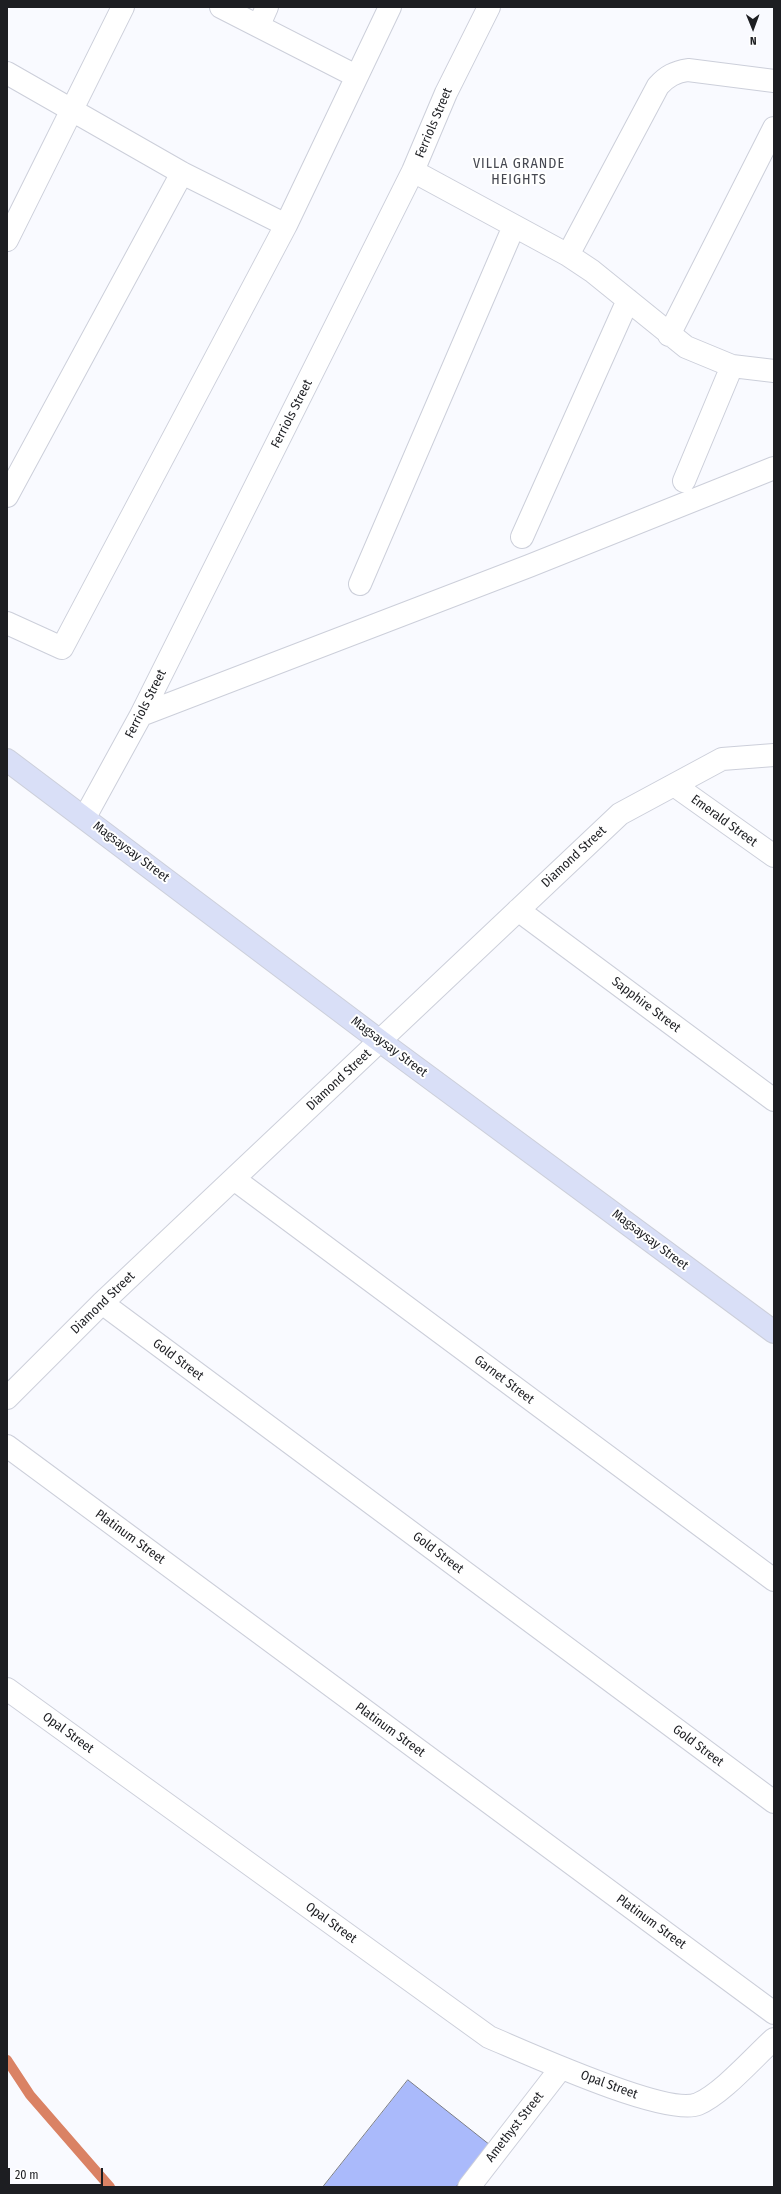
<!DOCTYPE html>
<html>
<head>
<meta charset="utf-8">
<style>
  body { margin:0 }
  #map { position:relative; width:781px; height:2194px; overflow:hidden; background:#f9faff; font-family:"Fira Sans Condensed",sans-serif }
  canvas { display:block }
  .frame { position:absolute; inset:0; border:8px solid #1d1e22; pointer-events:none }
  .north { position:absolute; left:733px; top:8px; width:40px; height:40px; -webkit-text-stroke:3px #fff; paint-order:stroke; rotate:179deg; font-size:11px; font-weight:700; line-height:16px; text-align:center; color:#1d1e22 }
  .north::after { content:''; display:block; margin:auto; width:14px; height:18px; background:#1d1e22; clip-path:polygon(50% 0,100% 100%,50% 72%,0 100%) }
  .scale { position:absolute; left:8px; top:2168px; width:95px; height:18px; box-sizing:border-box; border:2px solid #1d1e22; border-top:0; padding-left:5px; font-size:12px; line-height:14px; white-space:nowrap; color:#1d1e22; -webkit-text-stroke:3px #fff; paint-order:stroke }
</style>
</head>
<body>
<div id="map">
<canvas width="781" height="2194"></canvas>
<div class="frame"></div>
<div class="north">N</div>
<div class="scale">20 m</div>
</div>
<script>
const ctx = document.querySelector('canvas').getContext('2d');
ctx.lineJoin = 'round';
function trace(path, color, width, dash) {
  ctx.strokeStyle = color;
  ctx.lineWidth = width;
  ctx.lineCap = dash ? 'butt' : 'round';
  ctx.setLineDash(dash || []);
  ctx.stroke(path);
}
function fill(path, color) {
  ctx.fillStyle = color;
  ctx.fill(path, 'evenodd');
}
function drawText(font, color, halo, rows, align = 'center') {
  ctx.font = font + ' "Fira Sans Condensed",sans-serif';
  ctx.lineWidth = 4;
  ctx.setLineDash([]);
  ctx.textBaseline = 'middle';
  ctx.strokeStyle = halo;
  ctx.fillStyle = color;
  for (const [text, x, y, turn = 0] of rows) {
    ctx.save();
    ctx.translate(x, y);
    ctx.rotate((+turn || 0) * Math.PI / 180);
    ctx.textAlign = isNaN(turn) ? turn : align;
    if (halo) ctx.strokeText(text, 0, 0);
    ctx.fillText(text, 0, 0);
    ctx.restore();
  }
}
const stream = new Path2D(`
  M7 2060 30 2095 110 2187`);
const building = new Path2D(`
  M408 2080 490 2145 456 2187H323Z`);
const street = new Path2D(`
  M221 7 356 76
  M259 25 267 7
  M7 73 182 173 286 225
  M413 171 568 255 592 271 686 347 732 366 774 371
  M7 240 123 7
  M568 255 658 86C667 76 675 72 688 70L774 81
  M669 335 774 128
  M684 481 732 366
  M7 496 182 173
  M522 537 628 300
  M360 584 514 226
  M7 623 62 648 286 225 390 7
  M141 715 529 566 774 468
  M674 785 774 856
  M85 817 141 715 413 171 446 93 489 7
  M518 910 774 1100
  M234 1179 774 1580
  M102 1303 774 1802
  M7 1398 102 1303 620 814 722 759 774 755
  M7 1446 774 2013
  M7 1689 489 2037C525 2052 666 2117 698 2104 722 2094 754 2057 774 2039
  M469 2187 561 2068`);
const secondary = new Path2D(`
  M7 760 380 1041 774 1332`);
const streetNames = [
  ["Ferriols Street",434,123,-67],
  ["Ferriols Street",292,414,-63],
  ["Ferriols Street",146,704,-63],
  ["Emerald Street",724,821,36],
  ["Magsaysay Street",131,852,37],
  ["Diamond Street",574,857,-43],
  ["Sapphire Street",646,1005,37],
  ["Magsaysay Street",389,1047,37],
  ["Diamond Street",339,1080,-43],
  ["Magsaysay Street",650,1240,37],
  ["Diamond Street",103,1303,-44],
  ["Gold Street",178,1360,37],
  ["Garnet Street",504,1380,37],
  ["Platinum Street",130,1537,36],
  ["Gold Street",438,1553,37],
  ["Platinum Street",390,1730,36],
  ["Opal Street",68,1733,36],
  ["Gold Street",698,1746,37],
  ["Platinum Street",651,1922,36],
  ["Opal Street",331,1923,36],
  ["Opal Street",609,2085,20],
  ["Amethyst Street",515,2127,-52]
];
const neighbourhoodNames = [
  ["VILLA GRANDE",519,164],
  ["HEIGHTS",519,180]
];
trace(stream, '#da8264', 10);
fill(building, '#aabafb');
trace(building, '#7b7e88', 1);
trace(street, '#cccfda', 24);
trace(secondary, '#cccfda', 24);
trace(street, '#fff', 22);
trace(secondary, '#d9dff7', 22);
drawText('13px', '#1d1e22', '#fff', streetNames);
ctx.letterSpacing = '1px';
drawText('14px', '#464851', '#fff', neighbourhoodNames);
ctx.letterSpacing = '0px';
</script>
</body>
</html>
